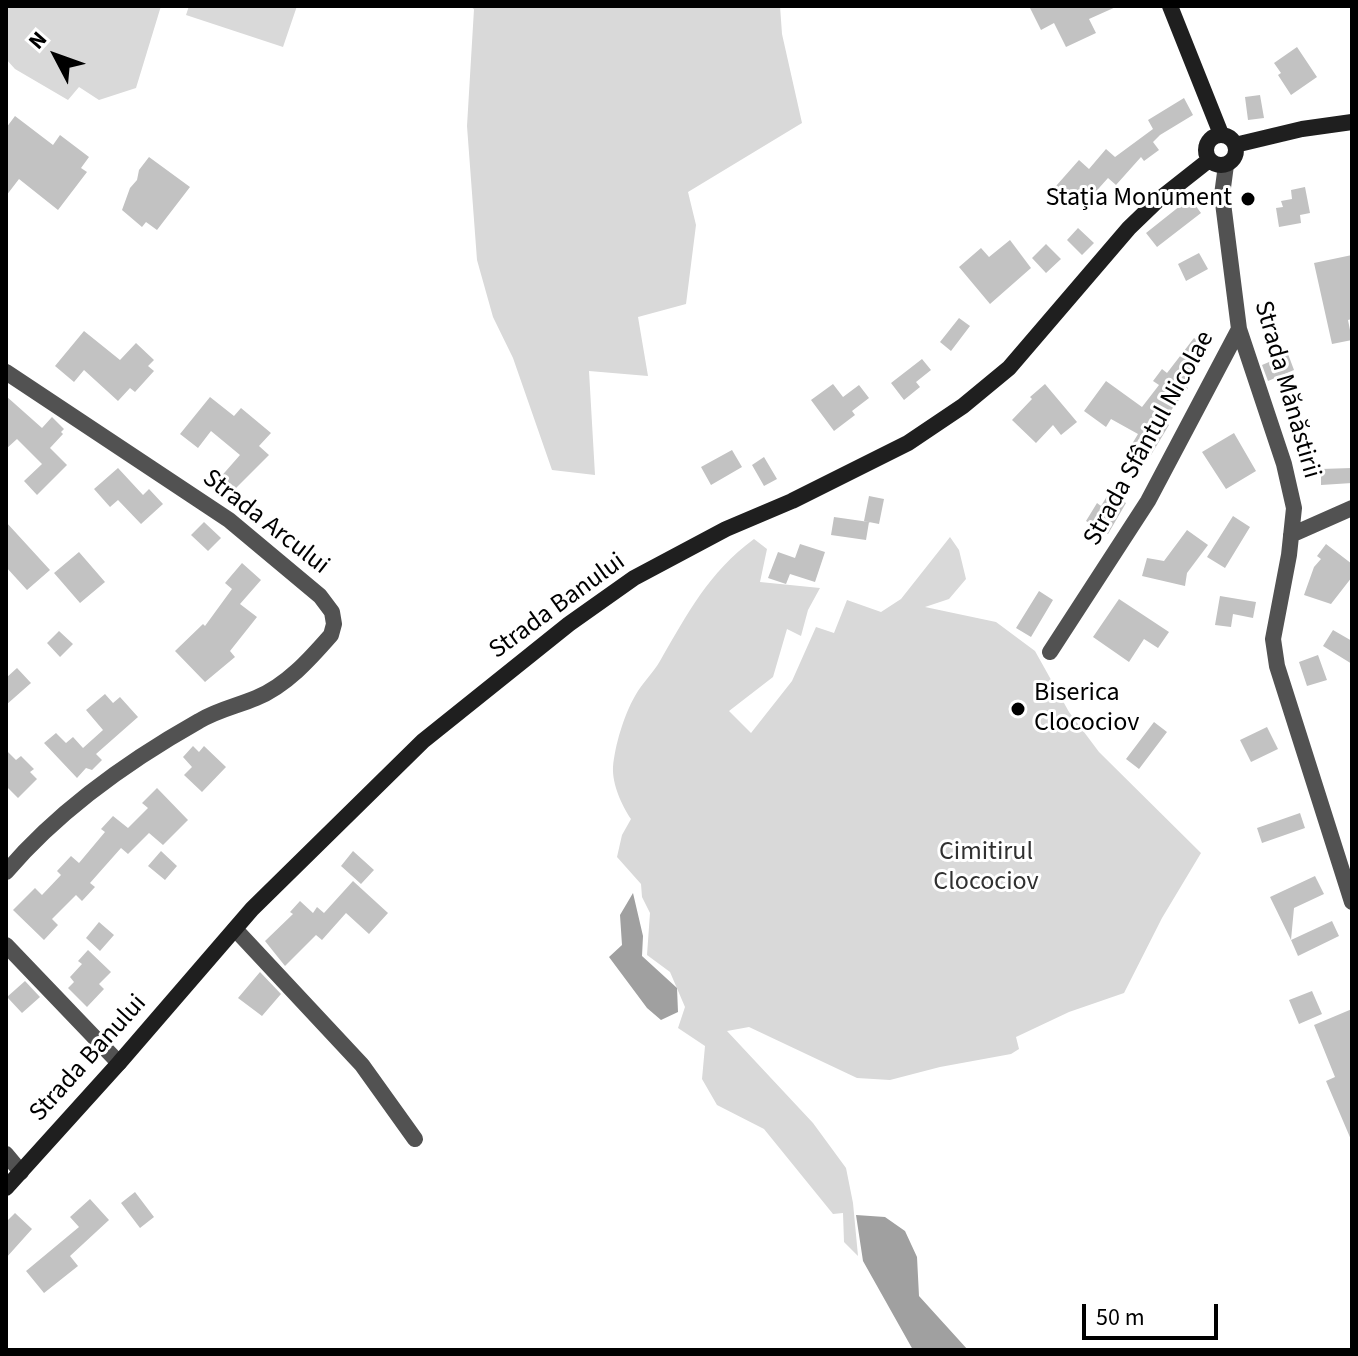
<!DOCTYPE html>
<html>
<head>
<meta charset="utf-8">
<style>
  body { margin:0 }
  #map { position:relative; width:1358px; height:1356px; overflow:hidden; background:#fff; font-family:"Source Sans 3",sans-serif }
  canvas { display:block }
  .frame { position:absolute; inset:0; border:8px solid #000; pointer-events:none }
  .north { position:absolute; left:16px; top:16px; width:80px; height:80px; -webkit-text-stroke:6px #fff; paint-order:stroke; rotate:311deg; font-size:22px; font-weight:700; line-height:32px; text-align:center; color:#000 }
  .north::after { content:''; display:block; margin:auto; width:28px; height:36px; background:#000; clip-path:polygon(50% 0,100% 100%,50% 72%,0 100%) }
  .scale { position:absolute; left:1082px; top:1304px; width:136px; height:36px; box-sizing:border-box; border:4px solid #000; border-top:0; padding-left:10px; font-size:24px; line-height:28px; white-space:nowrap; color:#000; -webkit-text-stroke:6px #fff; paint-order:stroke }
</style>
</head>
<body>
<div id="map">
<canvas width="1358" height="1356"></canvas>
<div class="frame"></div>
<div class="north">N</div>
<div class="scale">50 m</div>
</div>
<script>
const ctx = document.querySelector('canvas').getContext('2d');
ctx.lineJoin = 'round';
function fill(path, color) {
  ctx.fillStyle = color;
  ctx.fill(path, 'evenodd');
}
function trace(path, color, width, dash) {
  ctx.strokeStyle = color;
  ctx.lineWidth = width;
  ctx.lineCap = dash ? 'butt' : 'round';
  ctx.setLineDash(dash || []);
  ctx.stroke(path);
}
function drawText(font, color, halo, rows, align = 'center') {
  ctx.font = font + ' "Source Sans 3",sans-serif';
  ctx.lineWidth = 6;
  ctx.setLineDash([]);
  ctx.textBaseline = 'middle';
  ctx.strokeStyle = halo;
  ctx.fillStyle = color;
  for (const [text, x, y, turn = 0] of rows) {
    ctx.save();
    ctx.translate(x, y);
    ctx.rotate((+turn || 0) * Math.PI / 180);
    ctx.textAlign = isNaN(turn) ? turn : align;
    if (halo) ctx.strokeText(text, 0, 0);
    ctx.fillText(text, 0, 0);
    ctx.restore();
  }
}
const green = new Path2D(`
  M6 6H161L136 88 99 100 79 87 68 100 15 69 6 59Z
  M189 6H297L283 47 186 15Z
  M469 6H780L782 34 802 123 688 192 696 225 686 304 638 317 648 376 589 371 595 475 552 470 513 358 493 317 477 260 467 126 474 9Z
  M950 537 959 550 966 579 949 599 925 607 996 622 1035 651 1069 712 1099 752 1201 853 1162 918 1124 993 1069 1012 1016 1037 1019 1049 1011 1054 940 1067 890 1080 857 1078 749 1027 727 1031 813 1123 846 1168 853 1203 858 1256 844 1242 843 1213 833 1214 764 1129 717 1105 702 1079 705 1046 678 1028 685 1007 670 972 647 955 650 913 642 897 641 884 617 857 622 835 631 819C622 806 612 784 613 767 615 745 624 715 635 696 642 683 653 673 660 661 688 613 708 573 754 539L767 549 760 582 820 588 808 610 801 636 787 629 773 677 729 711 751 733 792 681 816 627 834 633 847 600 881 612 901 599Z`);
const water = new Path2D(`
  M633 893 643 936 642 956 677 988 678 1012 661 1020 647 1008 609 957 622 945 620 915Z
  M856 1215 885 1217 905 1231 917 1257 919 1296 968 1350H913L863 1261Z`);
const building = new Path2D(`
  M1029 6H1118L1089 19 1096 33 1066 47 1054 23 1041 30Z
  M1297 47 1317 77 1291 95 1278 75 1281 73 1274 63Z
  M1260 95 1264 118 1248 120 1245 97Z
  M1184 98 1193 115 1160 135 1153 142 1159 150 1144 161 1141 157 1116 185 1108 178 1091 197 1082 189 1072 200 1056 186 1079 160 1089 169 1106 149 1115 157 1153 129 1148 120Z
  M15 116 53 145 60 135 89 157 81 168 87 172 58 210 19 179 6 196V128Z
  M149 157 190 187 157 230 146 222 142 227 122 210 130 188 137 180 139 170Z
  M1305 187 1310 213 1300 215 1301 223 1279 227 1276 208 1283 207 1281 201 1292 199 1291 190Z
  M1190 198 1201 213 1157 247 1146 233Z
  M1078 228 1094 243 1082 255 1067 240Z
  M1010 240 1031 268 990 304 959 267 981 248 989 257Z
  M1046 244 1061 259 1046 273 1032 258Z
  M1199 253 1208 269 1186 281 1178 264Z
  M1352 255V319L1348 320 1352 340 1332 344 1314 263Z
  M959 318 970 326 951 351 940 342Z
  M84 331 120 360 136 343 154 360 148 366 154 371 135 392 130 388 118 401 84 370 74 382 55 366Z
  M1194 338 1206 347 1198 357 1202 361 1184 385 1188 388 1163 421 1169 425 1151 455 1132 444 1138 434 1111 419 1106 427 1084 411 1106 381 1142 407 1159 385 1153 381 1162 369 1167 373Z
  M1288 354 1294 370 1268 381 1262 365Z
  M922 359 931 370 916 382 920 387 904 400 891 383Z
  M833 384 843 397 859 385 869 398 852 411 855 415 834 431 811 400Z
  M1045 384 1077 422 1061 435 1053 425 1036 443 1012 420 1032 399 1030 397Z
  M6 396 42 428 52 417 64 429 61 432 63 434 50 448 67 465 37 495 24 481 42 464 17 439 6 449Z
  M210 397 234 416 241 408 271 433 259 446 269 455 232 492 218 480 240 455 211 431 198 448 180 434Z
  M1234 433 1256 471 1226 489 1202 452Z
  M732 450 742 467 711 485 701 467Z
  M764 457 777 479 764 486 752 465Z
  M118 468 143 495 149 489 163 504 141 524 118 500 110 507 94 489Z
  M1352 468V483L1321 485V469Z
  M1109 493 1126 503 1108 534 1086 521 1097 503 1101 506Z
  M869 496 884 499 879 524 864 521Z
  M1233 516 1250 527 1225 568 1207 557Z
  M834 517 869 522 866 540 831 535Z
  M6 522 50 570 27 590 6 567Z
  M204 522 221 538 208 551 191 535Z
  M1187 530 1208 545 1187 573 1185 586 1142 576 1147 558 1164 561Z
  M800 544 825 552 815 582 790 574 786 584 768 578 778 552 795 558Z
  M1326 544 1352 564V577L1331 604 1304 595 1314 567 1321 559 1317 556Z
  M79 552 105 582 80 603 54 573Z
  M242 563 261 580 240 604 257 617 230 651 235 657 205 682 175 651 203 624 205 626 232 589 225 583Z
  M1039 591 1053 600 1031 637 1016 628Z
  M1220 596 1256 602 1253 618 1233 614 1231 627 1215 625Z
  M1119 599 1169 632 1158 648 1144 639 1129 662 1093 637Z
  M1333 630 1352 641V664L1323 646Z
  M59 631 73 644 60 657 47 643Z
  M1318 655 1327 680 1307 686 1299 662Z
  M17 668 31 683 6 705V678Z
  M105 694 113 703 120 697 138 717 96 754 102 760 92 770 86 768 77 778 44 743 56 733 66 743 73 737 83 748 103 730 86 710Z
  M1154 722 1167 732 1139 769 1126 759Z
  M1267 727 1278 749 1251 762 1240 740Z
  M193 746 199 752 204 746 226 767 202 792 184 775 192 767 183 757Z
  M6 750 16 760 21 756 34 769 30 772 37 779 18 798 6 786Z
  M157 788 188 820 163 845 149 833 128 854 121 848 90 883 95 887 82 901 76 895 52 919 58 925 44 940 13 910 35 888 42 895 61 875 57 871 71 856 79 863 105 832 101 829 113 816 128 828 148 808 142 803Z
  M1300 813 1305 828 1262 843 1257 828Z
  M161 851 177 866 165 880 148 866Z
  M353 851 374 870 361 884 341 866Z
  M1315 876 1324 894 1294 908 1291 940 1270 897Z
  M353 881 388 913 369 934 346 913 322 940 316 935 285 966 265 941 293 914 290 912 300 901 313 913 317 907 324 913Z
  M1332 921 1339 936 1298 956 1291 940Z
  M99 922 114 935 100 951 86 938Z
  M88 950 111 972 99 984 104 989 87 1007 68 988 74 982 70 977 82 964 78 961Z
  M260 972 281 994 262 1016 238 998Z
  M25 981 40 997 22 1013 7 997Z
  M1312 991 1322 1014 1299 1024 1289 1000Z
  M1352 1009V1142L1326 1081 1335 1077 1314 1025Z
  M135 1192 154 1217 140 1228 121 1203Z
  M90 1199 109 1220 70 1256 78 1266 44 1293 26 1271 79 1227 70 1217Z
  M15 1213 32 1229 6 1258V1222Z`);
const street = new Path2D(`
  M1226 165 1222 195 1239 329 1284 464 1294 508 1289 555 1273 639 1277 666 1352 902
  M6 372 229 520 320 596 332 612 334 624 331 635C310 659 286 686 256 698 237 706 217 710 199 721 128 761 59 810 6 872
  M1291 535 1352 508
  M1050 652 1148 501 1239 329
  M235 929 362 1065 415 1139
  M6 945 119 1063
  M6 1154 21 1172`);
const secondary = new Path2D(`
  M1170 6 1221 134
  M1206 150a15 15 0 1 1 30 0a15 15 0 1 1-30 0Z
  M1235 145 1302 129 1352 122
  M6 1188 119 1063 252 909 423 741 569 624 634 578 726 529 792 501 908 443 963 406 1009 368 1129 228 1157 201 1209 160`);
const markers = [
  [1248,199,8,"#000"],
  [1018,709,8,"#000"]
];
const poiNames = [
  ["Stația Monument",1232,199],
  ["Biserica",1034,694,"left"],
  ["Clocociov",1034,724,"left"]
];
const streetNames = [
  ["Strada Mănăstirii",1286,390,74],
  ["Strada Sfântul Nicolae",1150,439,-61],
  ["Strada Arcului",265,523,38],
  ["Strada Banului",558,607,-36],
  ["Strada Banului",89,1059,-48]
];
const parkNames = [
  ["Cimitirul",986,853],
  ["Clocociov",986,883]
];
fill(green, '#d9d9d9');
fill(water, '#a0a0a0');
fill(building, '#c2c2c2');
trace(street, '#525252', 16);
trace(secondary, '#1f1f1f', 16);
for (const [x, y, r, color] of markers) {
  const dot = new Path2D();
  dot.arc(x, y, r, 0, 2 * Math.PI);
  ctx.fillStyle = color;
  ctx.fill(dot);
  trace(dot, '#fff', 3);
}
drawText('26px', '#000', '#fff', poiNames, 'right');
drawText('26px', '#000', '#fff', streetNames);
drawText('26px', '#303030', '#fff', parkNames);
</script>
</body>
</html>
